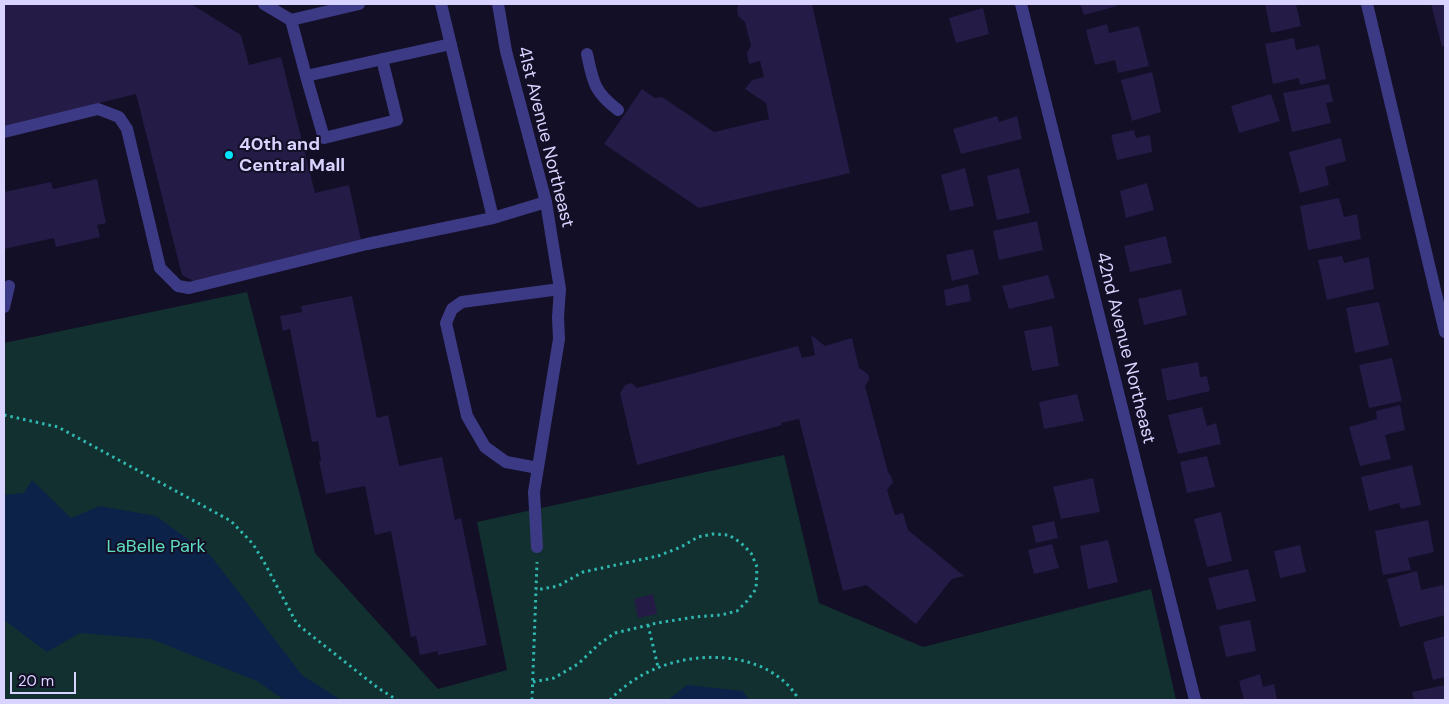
<!DOCTYPE html>
<html>
<head>
<meta charset="utf-8">
<style>
  body { margin:0 }
  #map { position:relative; width:1449px; height:704px; overflow:hidden; background:#130f26; font-family:"DM Sans",sans-serif }
  canvas { display:block }
  .frame { position:absolute; inset:0; border:5px solid #d9d4ff; pointer-events:none }
  .scale { position:absolute; left:10px; top:672px; width:66px; height:22px; box-sizing:border-box; border:2px solid #d9d4ff; border-top:0; padding-left:6px; font-size:15px; line-height:18px; white-space:nowrap; color:#d9d4ff; -webkit-text-stroke:4px #130f26; paint-order:stroke }
</style>
</head>
<body>
<div id="map">
<canvas width="1449" height="704"></canvas>
<div class="frame"></div>
<div class="scale">20 m</div>
</div>
<script>
const ctx = document.querySelector('canvas').getContext('2d');
ctx.lineJoin = 'round';
function fill(path, color) {
  ctx.fillStyle = color;
  ctx.fill(path, 'evenodd');
}
function trace(path, color, width, dash) {
  ctx.strokeStyle = color;
  ctx.lineWidth = width;
  ctx.lineCap = dash ? 'butt' : 'round';
  ctx.setLineDash(dash || []);
  ctx.stroke(path);
}
function drawText(font, color, halo, rows, align = 'center') {
  ctx.font = font + ' "DM Sans",sans-serif';
  ctx.lineWidth = 4;
  ctx.setLineDash([]);
  ctx.textBaseline = 'middle';
  ctx.strokeStyle = halo;
  ctx.fillStyle = color;
  for (const [text, x, y, turn = 0] of rows) {
    ctx.save();
    ctx.translate(x, y);
    ctx.rotate((+turn || 0) * Math.PI / 180);
    ctx.textAlign = isNaN(turn) ? turn : align;
    if (halo) ctx.strokeText(text, 0, 0);
    ctx.fillText(text, 0, 0);
    ctx.restore();
  }
}
const green = new Path2D(`
  M247 292 315 553 438 689 507 670 477 522 784 455 819 603 923 647 1151 589 1176 700H4V343Z`);
const water = new Path2D(`
  M32 480 71 518 100 506 156 516 211 556 302 675 341 700H284L257 681 151 639 80 633 47 652 4 620V495L24 493Z
  M687 685 743 691 749 700H668Z`);
const building = new Path2D(`
  M4 4H191L241 35 249 65 281 57 315 193 349 185 361 240 196 282 182 275 136 94 4 126Z
  M739 4H812L850 173 699 208 604 144 642 89 655 98 662 97 714 132 769 119 766 103 745 89 752 80 764 77 760 61 749 64 747 53 751 46 745 22 738 16 737 8Z
  M1080 4H1116L1117 6 1084 15Z
  M1265 4H1296L1301 26 1271 33Z
  M1431 4H1445V46H1442Z
  M983 8 989 34 956 43 949 18Z
  M1107 24 1109 33 1139 26 1149 66 1118 73 1115 60 1095 65 1086 30Z
  M1294 38 1296 50 1319 45 1326 79 1300 85 1299 78 1273 84 1265 44Z
  M1152 72 1161 112 1132 121 1121 80Z
  M1329 84 1333 102 1326 103 1331 123 1292 132 1283 93Z
  M1271 94 1280 121 1239 133 1231 106Z
  M997 116 999 122 1017 116 1022 139 961 154 953 129Z
  M1134 130 1136 138 1150 135 1152 152 1117 160 1111 135Z
  M1341 138 1346 161 1325 167 1329 185 1300 193 1289 152Z
  M965 168 974 206 950 211 941 175Z
  M1019 168 1030 213 997 220 987 176Z
  M97 179 106 223 97 225 100 237 56 247 54 238 4 249V192L51 182 53 189Z
  M1147 183 1154 210 1126 218 1120 191Z
  M1339 198 1344 217 1357 214 1361 239 1308 250 1300 206Z
  M1037 221 1043 250 999 260 993 231Z
  M1166 236 1172 263 1130 272 1124 246Z
  M973 249 979 274 952 281 946 255Z
  M1342 256 1344 263 1369 257 1374 289 1327 300 1318 260Z
  M1048 275 1055 298 1009 309 1002 286Z
  M968 284 971 301 946 306 944 290Z
  M1181 289 1187 315 1144 325 1138 299Z
  M352 296 377 418 388 415 399 466 442 457 455 520 461 518 487 645 438 655V651L420 655 416 636 411 637 391 531 375 535 365 486 326 494 319 461H321L318 441 312 442 290 329 283 331 280 316 302 312 301 306Z
  M1379 302 1389 345 1355 353 1346 308Z
  M1052 326 1059 366 1032 371 1024 331Z
  M811 335 825 346 852 338 859 368 868 374 869 380 865 386 888 472 891 476 893 482 887 490 895 515 903 513 908 530 964 576 952 579 916 624 866 585 843 591 799 419 781 423 782 425 637 465 620 393 625 385 632 383 637 388 798 346 802 358 815 355Z
  M1392 358 1402 401 1369 408 1359 365Z
  M1198 362 1200 377 1207 376 1210 391 1167 401 1161 369Z
  M1077 394 1084 421 1044 429 1039 402Z
  M1400 405 1405 430 1385 435 1391 459 1360 466 1349 427 1377 419 1376 411Z
  M1202 407 1207 426 1216 423 1221 444 1178 454 1168 415Z
  M1207 456 1215 487 1187 493 1180 462Z
  M1412 465 1421 505 1401 509 1399 503 1369 511 1361 477Z
  M1093 478 1100 512 1061 519 1053 487Z
  M1221 512 1232 561 1207 567 1194 519Z
  M1428 520 1434 552 1408 558 1411 570 1383 575 1375 531Z
  M1054 521 1058 538 1036 543 1032 526Z
  M1108 540 1118 582 1088 589 1080 546Z
  M1052 544 1059 568 1034 574 1028 550Z
  M1300 545 1306 572 1280 578 1274 551Z
  M1248 569 1256 601 1217 610 1208 578Z
  M1417 571 1421 590 1443 585 1445 594V615L1400 627 1387 579Z
  M653 594 657 614 638 618 634 599Z
  M1250 620 1256 651 1226 657 1219 626Z
  M1445 636V677L1433 680 1423 642Z
  M1260 674 1263 687 1274 684 1277 700H1244L1239 681Z
  M1445 685V700H1414L1412 692Z`);
const path = new Path2D(`
  M4 415 58 427 231 521 253 544 264 562 297 624 378 688 397 700
  M648 625 658 667
  M533 682 554 678 578 664 599 644 615 633 657 623 695 617 721 615 737 611 747 601 756 589 757 567 751 553 741 543 729 535 713 534 698 537 681 547 658 556 583 572 558 586 536 590
  M532 700 537 562
  M610 700C623 686 640 675 657 668 704 649 772 653 799 700`);
const minor = new Path2D(`
  M264 4 291 20 359 4
  M441 4 493 218 546 202
  M498 4 506 51 546 202 560 289 558 317 559 339 534 492 537 547
  M1021 4 1195 700
  M1367 4 1445 332
  M291 20 306 76 451 44
  M587 54C593 82 594 92 618 110
  M306 76 324 138 397 120 382 59
  M4 132 98 109 119 117 127 129 160 268 178 286 189 288 367 244 493 218
  M4 307 9 286
  M538 468 506 462 485 447 467 416 446 323 452 309 462 302 560 289`);
const markers = [
  [229,155,5,"#00e5ff"]
];
const streetNames = [
  ["41st Avenue Northeast",545,137,76],
  ["42nd Avenue Northeast",1125,348,76]
];
const poiNames = [
  ["40th and",239,145],
  ["Central Mall",239,166]
];
const parkNames = [
  ["LaBelle Park",156,547]
];
fill(green, '#12302f');
fill(water, '#0c2248');
fill(building, '#241b47');
trace(path, '#2fb8b0', 3, [2.5, 4]);
trace(minor, '#3d3a85', 12);
for (const [x, y, r, color] of markers) {
  const dot = new Path2D();
  dot.arc(x, y, r, 0, 2 * Math.PI);
  ctx.fillStyle = color;
  ctx.fill(dot);
  trace(dot, '#130f26', 2);
}
drawText('18px', '#d9d4ff', '#130f26', streetNames);
drawText('bold 18px', '#d9d4ff', '#130f26', poiNames, 'left');
drawText('18px', '#5fe0c0', '#130f26', parkNames);
</script>
</body>
</html>
